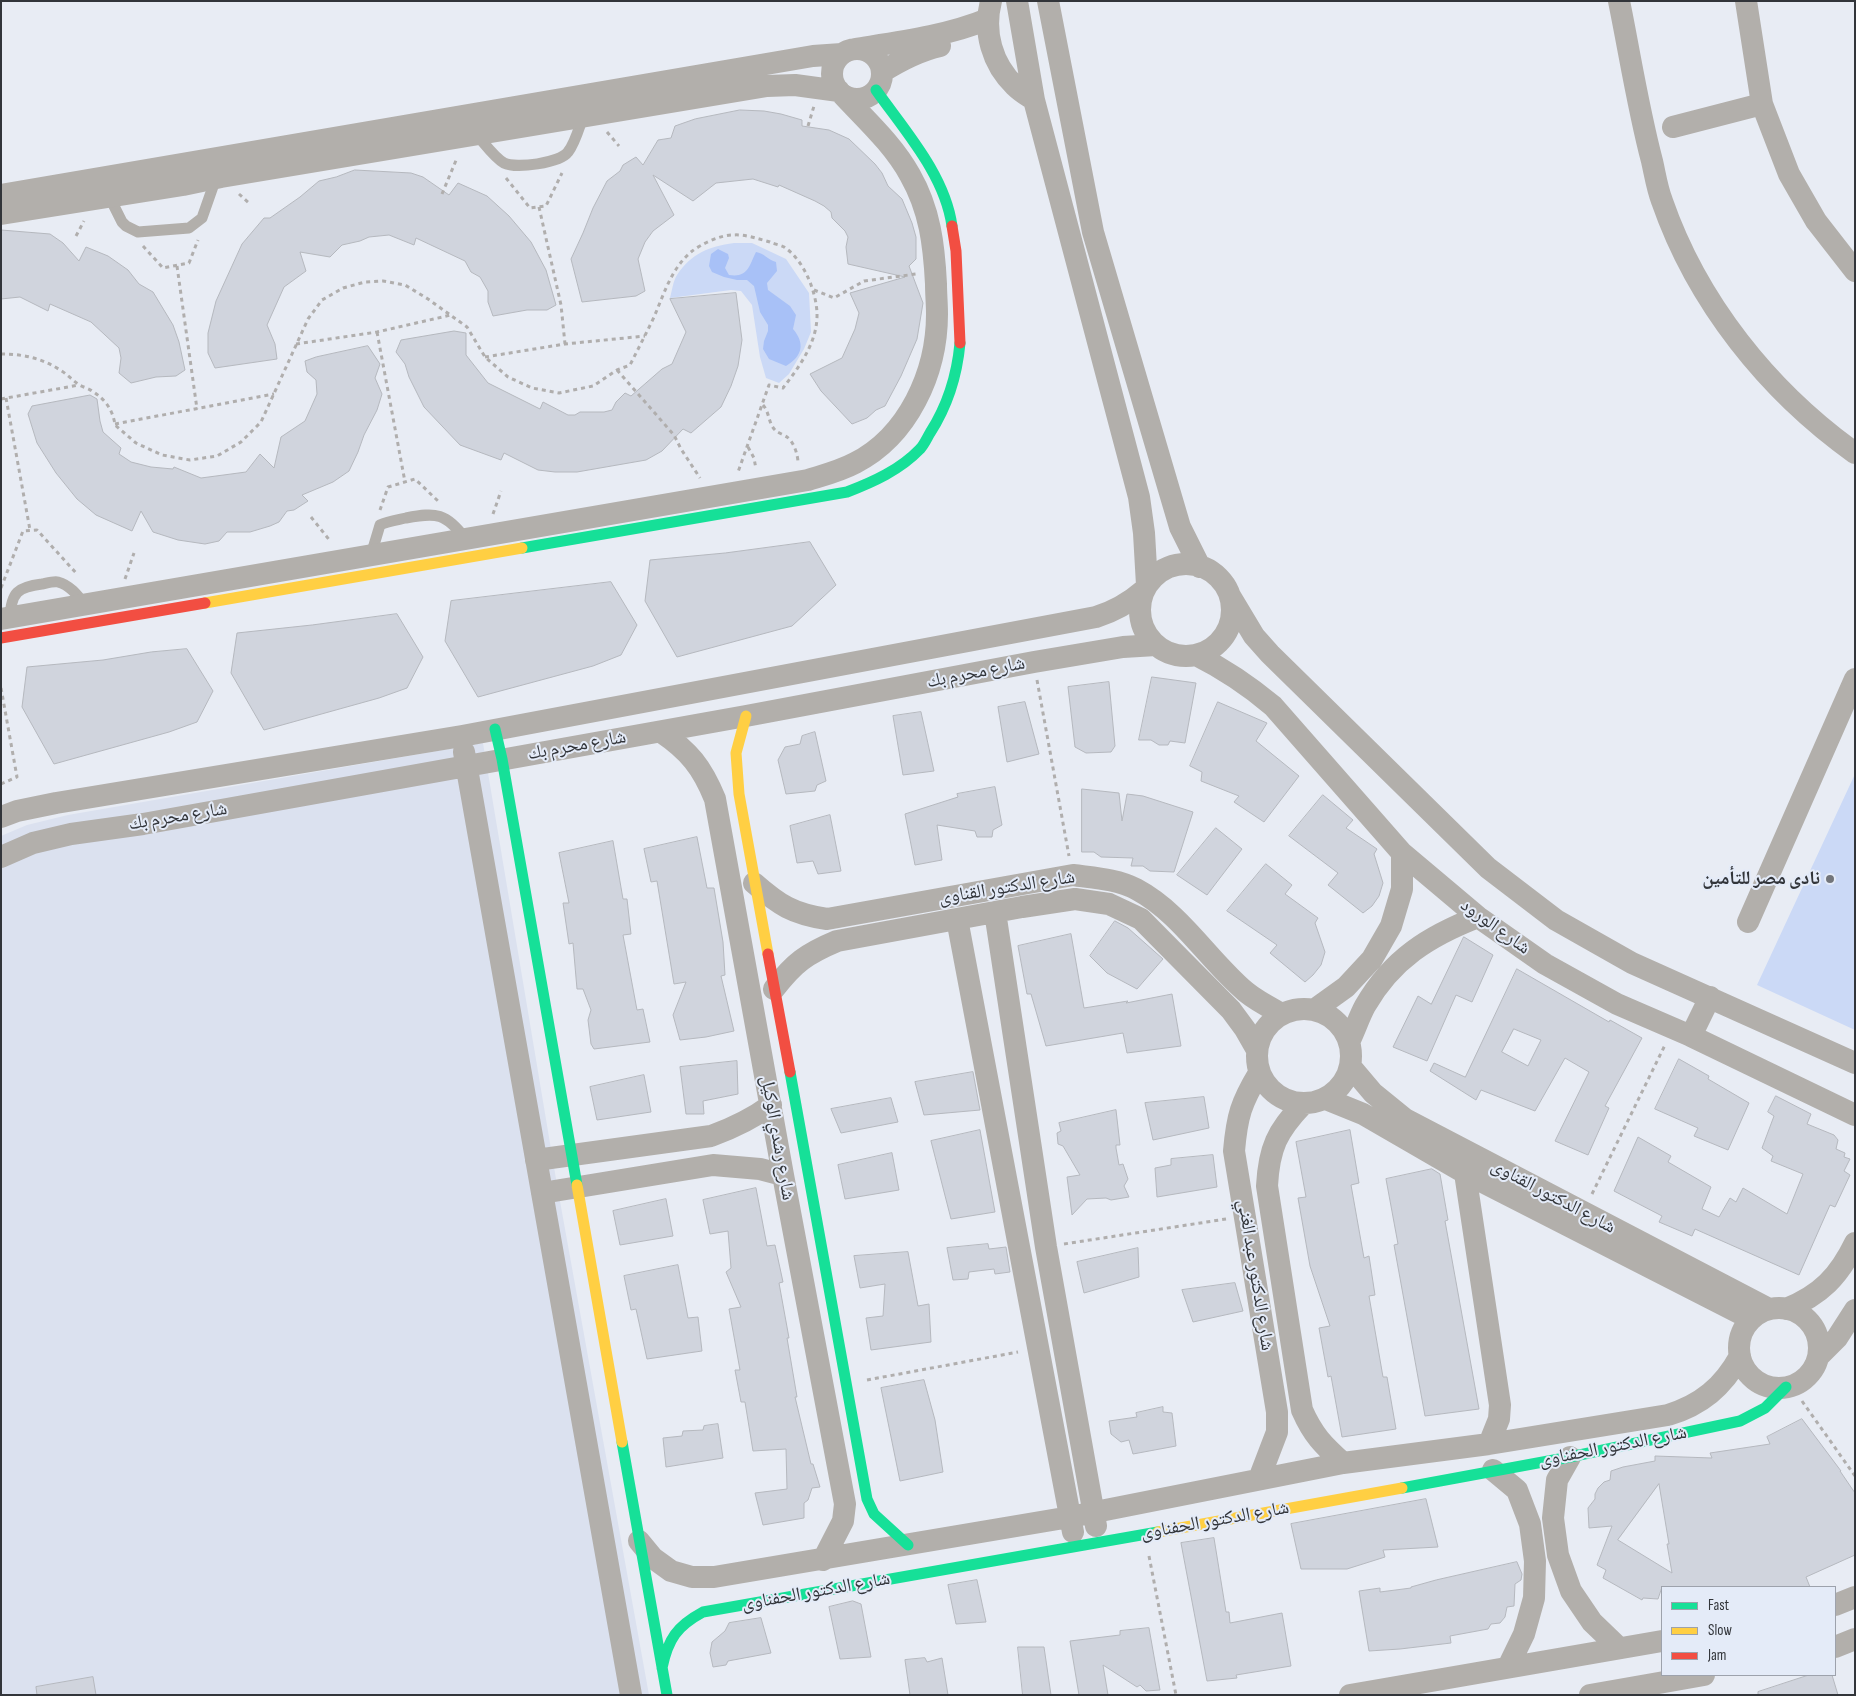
<!DOCTYPE html>
<html>
<head>
<meta charset="utf-8">
<style>
  body { margin:0 }
  #map { position:relative; width:1856px; height:1696px; overflow:hidden; background:#e8ecf4; font-family:"Sofia Sans Condensed",sans-serif }
  canvas { display:block }
  .frame { position:absolute; inset:0; border:2px solid #32353a; pointer-events:none }
  .legend { position:absolute; left:1661px; top:1586px; width:175px; height:90px; box-sizing:border-box; background:#e4ebf8; border:1px solid #9da2ac; margin:0; padding:6px 9px; list-style:none; font-size:15px; color:#32353a }
  .legend li { display:flex; align-items:center; gap:10px; height:25px }
  .legend b { width:25px; border:1px solid #9da2ac }
</style>
</head>
<body>
<div id="map">
<canvas width="1856" height="1696"></canvas>
<div class="frame"></div>
<ul class="legend">
<li><b style="height:6px;background:#16e098"></b>Fast</li>
<li><b style="height:6px;background:#ffcf43"></b>Slow</li>
<li><b style="height:6px;background:#f24e42"></b>Jam</li>
</ul>
</div>
<script>
const ctx = document.querySelector('canvas').getContext('2d');
ctx.lineJoin = 'round';
function fill(path, color) {
  ctx.fillStyle = color;
  ctx.fill(path, 'evenodd');
}
function trace(path, color, width, dash) {
  ctx.strokeStyle = color;
  ctx.lineWidth = width;
  ctx.lineCap = dash ? 'butt' : 'round';
  ctx.setLineDash(dash || []);
  ctx.stroke(path);
}
function drawText(font, color, halo, rows, align = 'center') {
  ctx.font = font + ' "Sofia Sans Condensed","Noto Naskh Arabic",sans-serif';
  ctx.lineWidth = 4;
  ctx.setLineDash([]);
  ctx.textBaseline = 'middle';
  ctx.strokeStyle = halo;
  ctx.fillStyle = color;
  for (const [text, x, y, turn = 0] of rows) {
    ctx.save();
    ctx.translate(x, y);
    ctx.rotate((+turn || 0) * Math.PI / 180);
    ctx.textAlign = isNaN(turn) ? turn : align;
    if (halo) ctx.strokeText(text, 0, 0);
    ctx.fillText(text, 0, 0);
    ctx.restore();
  }
}
const built = new Path2D(`
  M483 743 556 1179 649 1695H1V836L27 825 68 815Z`);
const green = new Path2D(`
  M734 243H752L786 259 809 293 811 332 804 349 789 374 779 383 766 378 760 357 752 305 741 291 731 290 670 298C672 291 673 281 677 275 692 253 708 247 734 243Z
  M1855 774V1030L1757 985Z`);
const water = new Path2D(`
  M718 249 728 254 729 258 725 268 729 275C748 278 749 266 756 252 764 253 768 260 776 262L777 271 767 283 768 290 790 306 796 315 793 329C805 343 803 356 786 366L769 359 763 349 764 341 768 331V325L760 312 754 286 747 280H737L724 277 712 272 709 266 711 254Z`);
const building = new Path2D(`
  M740 110 764 111 781 114 802 120V126L829 130 849 139 875 164 882 173 888 186 902 199 912 223 916 237V259L909 266 923 303 917 339 901 376 885 406 876 410 867 418 852 424 821 391 810 374 842 358 855 329 859 313 850 293 905 277 848 264 846 247 848 237 845 231 832 218 831 212 824 206 815 201 779 185 778 187 753 179 716 183 693 201 653 175 674 215 653 231 645 242 638 259 645 291 636 296 582 302 571 259 583 233 593 208 607 181 620 171 623 165 636 157 643 165 658 140 671 138 675 126 695 119Z
  M355 170 411 173 423 177 449 195 458 183 487 196 509 216 531 242 546 270 556 305 547 310H527L493 316 488 302V291L480 277 471 272 465 261 416 238 414 245 389 235 369 237 360 241 342 245 330 257 300 252 306 271 284 287 267 325 275 344 277 359 215 368 208 353V333L216 301 242 244 264 218H270L300 197 319 181 336 177Z
  M1 230 50 234 63 243 79 261 86 247 108 256 128 270 139 284 153 292 173 325 179 342 185 370 176 376 156 377 131 383 119 373 121 358 119 348 91 322 50 304 48 311 20 297 1 299Z
  M736 293 742 340 738 366 731 386 721 407 691 433 683 429 662 451 646 460 577 472H555L538 470 504 453 501 460 460 445 424 407 409 377 405 364 396 352 401 340 454 331 466 333V355L488 383 540 409 543 402 568 415H575L580 412H604L612 410 616 402 625 393 631 396 662 369 672 364 686 332 670 299Z
  M368 346 380 364 375 378 382 394 377 410 364 435 358 452 349 471 333 482 302 495 308 501 294 510 287 511 279 522 270 526 250 532H227L219 541 205 544 178 540 153 532 141 511 132 531 96 515 77 499 56 473 37 443 28 414 32 406 90 395 97 399 100 421 103 432 121 448 119 454 131 462 151 467 173 469 174 467 201 478 246 472 260 454 274 468 281 437 305 421 317 394 316 380 307 372 305 361 316 357Z
  M810 542 836 585 792 626 677 657 645 601 650 560 725 553Z
  M611 582 637 625 621 655 593 666 478 697 445 641 451 601Z
  M397 614 423 657 407 688 379 698 264 730 231 673 237 633 312 625Z
  M187 649 213 691 197 722 169 732 54 764 22 707 27 667 103 660 151 652Z
  M1152 677 1196 683 1185 743 1170 741 1168 745H1159L1151 740H1139Z
  M1109 682 1115 746 1111 752 1086 753 1075 747 1068 687Z
  M1025 702 1039 754 1007 762 998 707Z
  M1218 702 1267 723 1256 741 1299 776 1264 822 1234 802 1239 796 1201 781 1202 772 1190 766Z
  M921 712 934 771 903 775 893 716Z
  M815 732 826 781 817 785 815 791 786 794 778 760 785 747 800 744 802 736Z
  M995 787 1002 825 993 830 992 837H977L975 831 937 825 942 860 915 865 905 814 958 797 957 794Z
  M1082 789 1119 793 1122 821 1127 794 1143 796 1193 812 1174 872 1150 871 1143 866H1131L1133 858 1101 857 1094 852H1082Z
  M1323 795 1353 820 1346 828 1377 849 1374 854 1383 883 1379 896 1372 906 1363 913 1328 885 1338 873 1289 836Z
  M830 815 841 871 818 874 813 861 797 863 790 826Z
  M1216 828 1242 849 1207 895 1177 875Z
  M697 837 707 888H714L723 942 725 975 721 976 734 1031 706 1037 680 1040 673 1015 686 982 674 984 657 881 651 882 644 849Z
  M613 841 623 899H627L631 934 623 935 637 1010 643 1009 650 1042 594 1049 591 1044 588 1020 591 1010 583 989H577L573 943 569 944 563 903H569L559 853Z
  M1266 864 1292 885 1285 894 1318 918 1315 923 1325 952 1321 965 1313 975 1305 982 1270 953 1277 945 1227 911Z
  M1115 921 1128 928 1163 959 1137 989 1107 973 1090 956Z
  M1071 934 1084 1008 1128 1001 1126 1003 1172 994 1181 1046 1127 1053 1123 1033 1046 1046 1031 994H1027L1018 946Z
  M1464 937 1493 955 1472 1002 1456 995 1427 1061 1393 1047 1418 996 1431 1004Z
  M1517 969 1609 1022 1610 1020 1642 1038 1605 1106 1609 1108 1588 1155 1555 1141 1589 1072 1565 1058 1535 1111 1481 1090 1476 1100 1430 1071 1434 1063 1465 1077ZM1514 1029 1541 1040 1528 1066 1502 1052Z
  M1679 1059 1709 1076 1708 1079 1749 1103 1728 1150 1694 1136 1698 1128 1655 1109Z
  M737 1061 738 1094 703 1101 704 1114H686L680 1067Z
  M973 1072 980 1110 924 1115 915 1082Z
  M644 1075 651 1112 597 1120 590 1087Z
  M1776 1096 1811 1114 1807 1124 1834 1135 1838 1140 1836 1149 1845 1153 1844 1157 1850 1159 1844 1171 1850 1175 1835 1207 1830 1205 1799 1275 1695 1229 1692 1236 1659 1222 1662 1216 1614 1191 1638 1137 1671 1156 1668 1162 1711 1187 1702 1209 1719 1217 1730 1198 1736 1202 1743 1188 1787 1214 1803 1174 1771 1161 1773 1156 1762 1148 1774 1116 1768 1112Z
  M1204 1097 1209 1128 1153 1140 1145 1103Z
  M891 1098 898 1122 841 1133 831 1109Z
  M1116 1110 1120 1145H1116V1148L1119 1165 1123 1164 1128 1179 1124 1186 1129 1197 1111 1200 1106 1198 1087 1199 1072 1215 1067 1177 1080 1175 1063 1146 1058 1144 1057 1133 1061 1131 1059 1123Z
  M980 1130 995 1212 951 1219 931 1141Z
  M1350 1130 1359 1183 1351 1185 1364 1258 1369 1256 1375 1295 1369 1296 1383 1377H1387L1396 1429 1342 1437 1331 1376 1328 1377 1319 1328 1330 1326 1310 1266 1298 1198 1306 1197 1296 1142Z
  M892 1153 899 1190 845 1199 838 1165Z
  M1213 1155 1217 1187 1157 1197 1155 1168 1171 1165V1159Z
  M1432 1169 1440 1174 1448 1220 1445 1221 1479 1409 1425 1416 1394 1245 1398 1244 1386 1179Z
  M756 1188 767 1246 775 1245 783 1282 779 1283 789 1338H787L797 1397H795L811 1464H813L820 1487 812 1488 808 1500 804 1503V1518L763 1525 755 1493 787 1489 786 1449 753 1451 745 1402H741L735 1370H740L729 1309 741 1307 726 1272 731 1268 728 1231 710 1234 703 1200Z
  M666 1199 673 1236 620 1245 613 1211Z
  M988 1244 989 1249 1006 1247 1010 1272 995 1274 994 1269 969 1272 968 1279 953 1280 947 1248Z
  M1138 1248 1139 1277 1084 1293 1077 1262Z
  M908 1252 918 1306 929 1304 931 1342 871 1350 866 1318 883 1316 885 1284 860 1288 854 1256Z
  M678 1265 688 1318 698 1317 702 1351 647 1359 636 1309 631 1310 624 1276Z
  M1235 1283 1243 1311 1193 1322 1182 1290Z
  M924 1380 935 1420 943 1472 900 1481 881 1388Z
  M1163 1407V1412L1172 1413 1176 1446 1133 1454 1129 1440 1121 1442 1111 1434 1109 1421 1137 1417 1136 1413Z
  M1802 1419 1841 1471H1840L1855 1493V1555L1806 1577 1810 1587H1662L1658 1599 1643 1598 1642 1600 1603 1578 1606 1570 1597 1565 1612 1526 1589 1528 1588 1508 1595 1499V1494L1598 1488 1604 1482 1610 1480 1611 1471 1623 1467 1655 1461V1456L1712 1458 1710 1453 1770 1444 1767 1437ZM1659 1484 1669 1544H1667L1672 1573 1618 1540Z
  M718 1424 723 1458 666 1467 663 1438 682 1436 683 1431 703 1430 704 1426Z
  M1426 1499 1438 1547 1383 1550 1385 1557 1347 1569H1301L1291 1524Z
  M1214 1538 1226 1612H1229L1230 1623 1282 1613 1291 1666 1236 1675 1237 1678 1207 1681 1181 1543Z
  M1517 1562 1522 1574 1521 1580 1515 1584 1514 1606 1507 1607 1505 1617 1500 1623 1491 1624 1488 1629 1450 1636 1451 1643 1400 1649 1369 1651 1359 1591 1380 1588V1592L1411 1588V1587L1436 1580Z
  M977 1580 986 1622 956 1624 948 1585Z
  M853 1601 861 1604 871 1657 840 1659 829 1607Z
  M761 1618 771 1653 728 1661 726 1665 713 1667 710 1653 712 1642 725 1631 729 1623Z
  M1149 1628 1160 1690 1146 1691 1140 1685 1137 1687 1103 1665 1108 1695H1079L1070 1641 1120 1635V1631Z
  M1018 1647H1044L1051 1695H1023Z
  M925 1658 927 1662 942 1658 948 1695H910L905 1660Z
  M1809 1675H1832L1838 1695H1758V1692Z
  M93 1677 96 1695H37L36 1687Z`);
const path = new Path2D(`
  M808 126 814 106
  M607 132 619 146
  M506 178 530 208 546 206 562 173
  M239 194 249 203
  M442 194 457 158
  M539 207 561 305 565 344
  M76 236 84 221
  M143 246 163 268 189 263 198 240
  M177 266 197 409
  M814 290 834 298 864 281 916 274
  M377 332 405 482
  M296 344 377 332 451 315
  M1 354C22 354 42 358 60 370 67 374 72 380 78 384 82 387 88 388 92 391 105 399 113 410 115 425L136 443 162 455 190 460 217 456 241 442 261 422 308 319 322 300 343 288 365 282 383 281 405 285 428 299 467 327 485 357 508 377 532 388 559 393 593 386 617 370 630 365C638 349 646 334 654 317 664 294 671 269 691 252 701 244 720 235 733 235 745 234 759 239 770 242 774 244 781 245 784 247 804 260 816 291 817 313 818 342 799 367 783 388L769 385 738 472
  M485 357 565 344 645 336
  M617 370 674 435 681 449 700 478
  M6 398 30 530
  M1 399 79 385
  M763 405C770 413 768 424 776 431 779 433 784 435 787 437 794 442 798 455 798 463
  M115 424 274 394
  M748 447 754 458 756 469
  M380 510 388 487 415 479 438 501
  M493 514 501 491
  M311 517 331 542
  M125 579 134 553
  M1 588 23 531 37 530 77 574
  M1037 680 1069 856
  M1 688 17 777 1 784
  M1592 1194 1665 1045
  M1064 1244 1226 1219
  M867 1380 1018 1352
  M1802 1401 1855 1476
  M1149 1556 1176 1695`);
const lane = new Path2D(`
  M477 135C485 144 494 157 504 163 516 169 560 163 568 152 575 143 579 128 583 117
  M109 196 122 222 126 226 138 232 189 228 202 218 216 178
  M371 555 380 525C388 521 397 520 406 518 437 512 445 513 466 539
  M10 618C11 592 18 587 42 584 47 583 54 581 58 582 70 585 78 596 85 605`);
const street = new Path2D(`
  M991 1C983 32 992 64 1015 86 1021 92 1028 96 1034 100
  M1017 1 1034 100 1139 497 1144 533 1147 585
  M1048 1 1093 232 1180 527 1200 567
  M1619 1C1630 55 1638 108 1652 161 1655 174 1657 188 1662 201 1697 302 1768 391 1855 453
  M1746 1 1762 104 1789 174 1816 221 1855 271
  M855 49C899 42 947 36 988 19
  M832 74a25 25 0 1 1 50 0a25 25 0 1 1-50 0Z
  M882 72C901 60 918 51 940 46
  M1673 127 1762 104
  M1 195 813 56 842 54
  M1 214 183 185 221 177 767 86 795 85 839 91
  M1140 610a46 46 0 1 1 92 0a46 46 0 1 1-92 0Z
  M1230 596 1254 636 1270 654 1488 868 1556 920 1632 963 1855 1063
  M1 619 808 480C824 475 840 471 855 463 908 436 937 373 937 314 937 304 936 294 936 284 934 245 930 210 910 175 893 144 865 119 842 94
  M1196 655C1224 669 1248 685 1273 706L1402 853 1478 917 1545 964 1617 1004 1691 1036 1855 1115
  M661 732C689 751 702 767 715 799L783 1175 845 1504 843 1521 823 1560
  M464 752 631 1695
  M1 817 17 811 56 803 462 736 1096 617C1115 611 1129 603 1144 590
  M1 857 33 843 71 834 143 824 746 716 1034 662 1123 647 1156 645
  M754 883C779 905 793 914 827 919L1073 875C1095 878 1117 879 1136 889 1181 913 1208 960 1246 992 1257 1001 1269 1007 1282 1014
  M995 912 1046 1247 1096 1526
  M957 919 1073 1532
  M1748 922 1855 679
  M774 989C794 963 806 954 837 941L1022 907 1075 899 1109 904 1141 919 1231 1010 1245 1029 1257 1050
  M1257 1056a47 47 0 1 1 94 0a47 47 0 1 1-94 0Z
  M1314 1010 1346 987 1372 959 1391 926 1402 889V853
  M1691 1036 1710 997
  M1349 1042C1355 1030 1359 1017 1365 1006 1392 959 1429 936 1478 917
  M1351 1067 1373 1093 1405 1119 1769 1309
  M1326 1099 1363 1114 1465 1173 1751 1319
  M1303 1104C1277 1131 1269 1148 1267 1186L1302 1410C1313 1435 1323 1445 1343 1463
  M536 1160 711 1136C733 1128 752 1119 771 1105
  M1465 1173 1500 1405 1499 1419 1489 1444
  M542 1193 713 1165 760 1169 783 1175
  M1739 1348a40 40 0 1 1 80 0a40 40 0 1 1-80 0Z
  M1786 1309C1821 1295 1839 1276 1855 1243
  M1818 1357 1837 1338 1855 1310
  M1570 1457 1557 1480 1553 1518 1558 1555 1571 1591 1592 1622 1619 1648
  M1493 1470 1517 1490 1530 1524 1535 1561 1534 1598 1524 1634 1508 1667
  M1259 1479 1277 1432V1412L1234 1151C1237 1116 1241 1103 1259 1073
  M639 1541 653 1558 671 1571 692 1577H714L1070 1517 1343 1463 1489 1444 1668 1415C1701 1405 1723 1387 1740 1356
  M1835 1605 1855 1597
  M1835 1647 1855 1639
  M1350 1695 1662 1641
  M1590 1695 1704 1675`);
const fast = new Path2D(`
  M876 90C905 131 945 175 952 226
  M522 548 847 492C873 482 900 470 920 449 924 445 927 438 930 433 948 405 957 376 960 343
  M495 729 502 759 577 1185
  M790 1072 867 1499 874 1514 908 1545
  M622 1442 667 1695
  M1402 1488 1570 1457 1740 1421 1765 1408 1786 1387
  M662 1668C668 1639 677 1626 703 1612L1158 1532`);
const slow = new Path2D(`
  M205 603 522 548
  M746 716 736 753 739 794 768 954
  M577 1185 622 1442
  M1158 1532 1402 1488`);
const jam = new Path2D(`
  M952 226 956 251 960 343
  M1 638 205 603
  M768 954 790 1072`);
const markers = [
  [1830,879,5,"#72757b"]
];
const streetNames = [
  ["شارع محرم بك",976,673,-11],
  ["شارع محرم بك",577,746,-10],
  ["شارع محرم بك",178,817,-9],
  ["شارع الدكتور القناوى",1007,888,-9],
  ["شارع الورود",1495,927,36],
  ["شارع رشدي الوكيل",777,1138,80],
  ["شارع الدكتور القناوى",1553,1197,28],
  ["شارع الدكتور عبد الغني",1255,1275,81],
  ["شارع الدكتور الحفناوى",1613,1447,-11],
  ["شارع الدكتور الحفناوى",1215,1521,-10],
  ["شارع الدكتور الحفناوى",816,1592,-10]
];
const poiNames = [
  ["نادى مصر للتأمين",1820,879]
];
fill(built, '#dbe1ef');
fill(green, '#cbd9f6');
fill(water, '#a8c1f7');
fill(building, '#d0d4dd');
trace(building, '#b5b8be', 1);
trace(path, '#b0aead', 3, [4, 4]);
trace(lane, '#b2afab', 11);
trace(street, '#b2afab', 22);
trace(fast, '#16e098', 11);
trace(slow, '#ffcf43', 11);
trace(jam, '#f24e42', 11);
for (const [x, y, r, color] of markers) {
  const dot = new Path2D();
  dot.arc(x, y, r, 0, 2 * Math.PI);
  ctx.fillStyle = color;
  ctx.fill(dot);
  trace(dot, '#e4ebf8', 2);
}
drawText('19px', '#32353a', '#e4ebf8', streetNames);
drawText('bold 19px', '#32353a', '#e4ebf8', poiNames, 'right');
</script>
</body>
</html>
